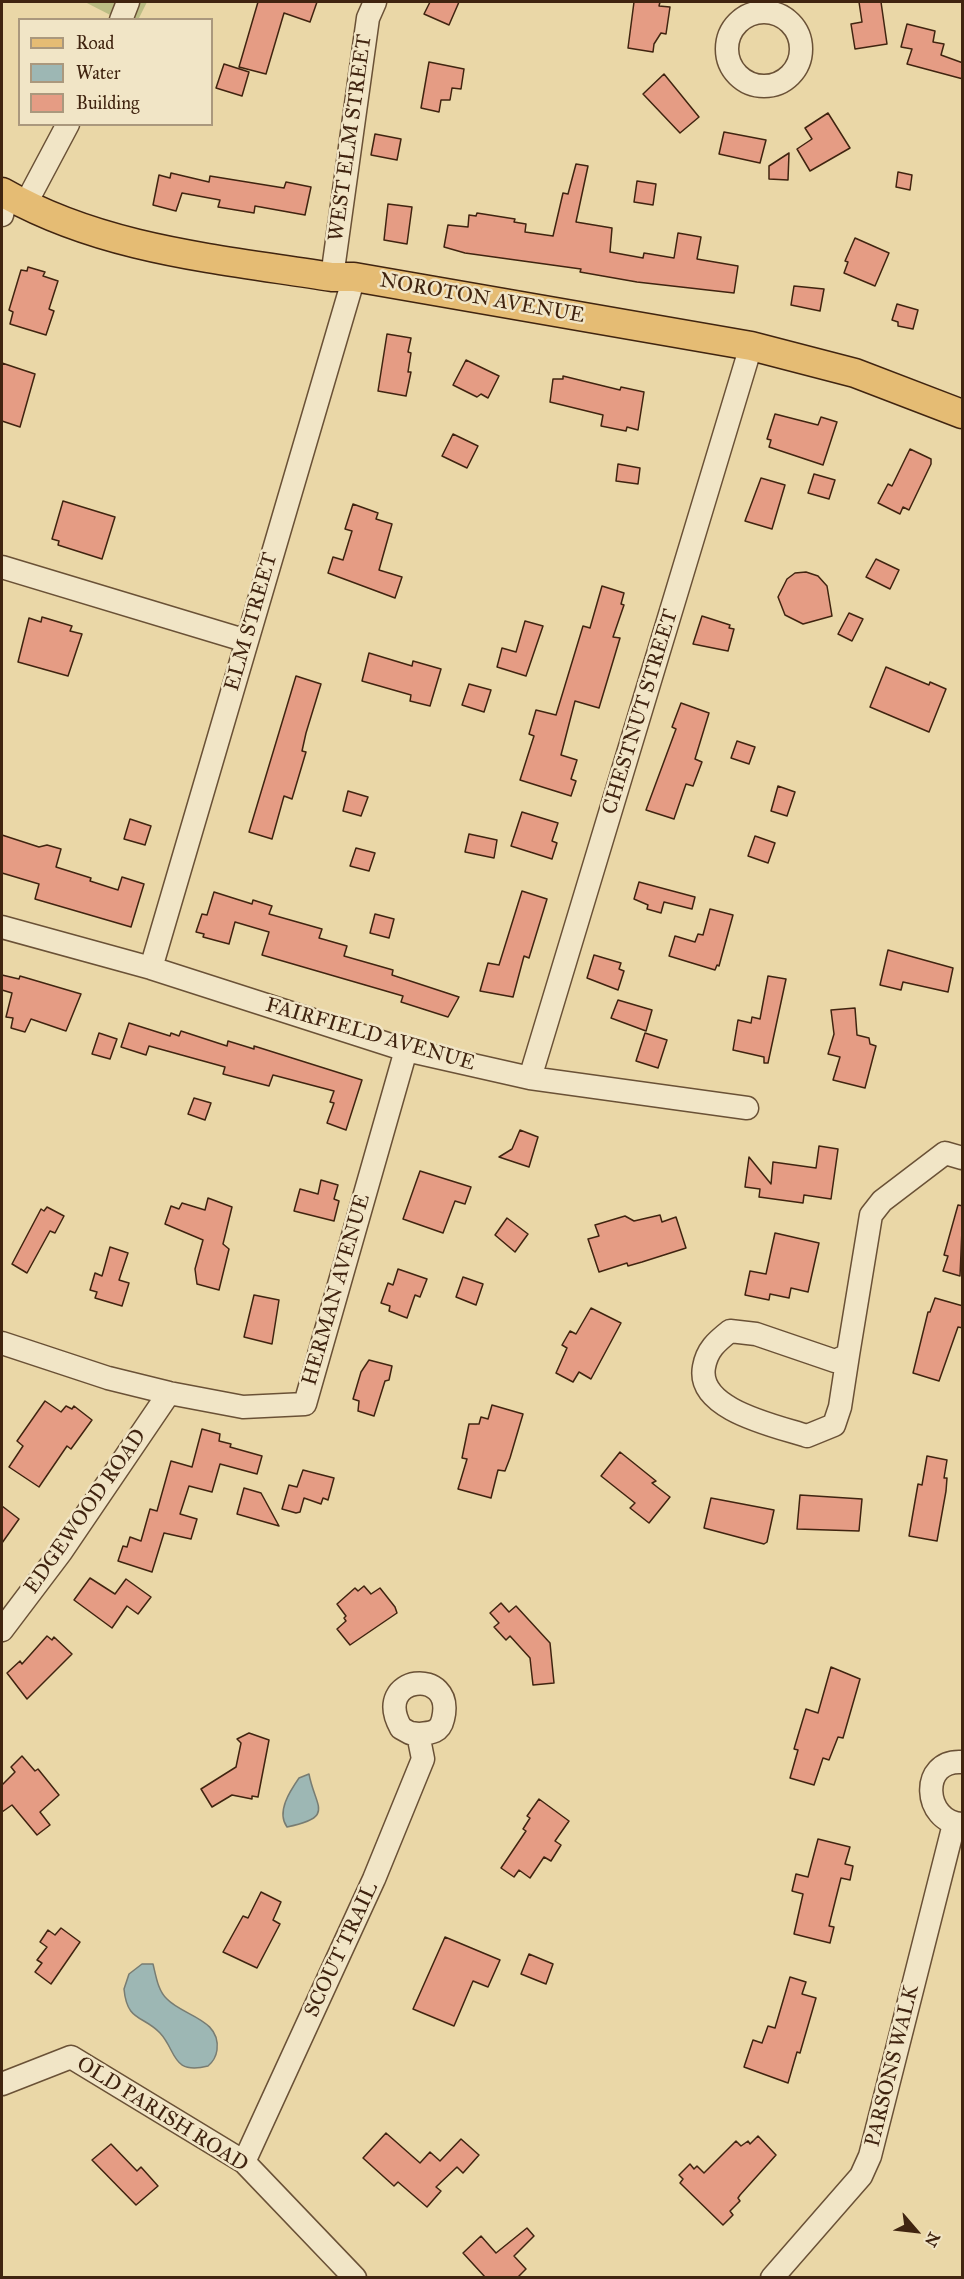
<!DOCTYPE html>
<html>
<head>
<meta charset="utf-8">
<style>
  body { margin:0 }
  #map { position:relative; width:964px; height:2279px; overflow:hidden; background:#ead7a7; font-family:"IM FELL Great Primer",serif }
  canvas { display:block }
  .frame { position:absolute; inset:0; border:3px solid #402410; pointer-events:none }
  .legend { position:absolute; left:18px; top:18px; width:195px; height:108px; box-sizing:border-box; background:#f1e5c6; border:2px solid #aa987d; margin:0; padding:8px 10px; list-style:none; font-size:18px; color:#402410 }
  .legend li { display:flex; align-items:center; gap:12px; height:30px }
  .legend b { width:30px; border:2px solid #aa987d }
  .north { position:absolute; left:886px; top:2201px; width:60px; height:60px; -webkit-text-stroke:4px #f1e5c6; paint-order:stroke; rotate:118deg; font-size:16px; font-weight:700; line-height:24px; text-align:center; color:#402410 }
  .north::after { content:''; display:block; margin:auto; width:21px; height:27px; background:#402410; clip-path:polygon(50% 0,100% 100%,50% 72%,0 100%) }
</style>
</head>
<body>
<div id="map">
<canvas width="964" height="2279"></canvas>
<div class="frame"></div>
<ul class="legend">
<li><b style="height:8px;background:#e5bc74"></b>Road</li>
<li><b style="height:16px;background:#9db7b4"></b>Water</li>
<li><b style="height:16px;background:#e59c84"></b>Building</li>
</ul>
<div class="north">N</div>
</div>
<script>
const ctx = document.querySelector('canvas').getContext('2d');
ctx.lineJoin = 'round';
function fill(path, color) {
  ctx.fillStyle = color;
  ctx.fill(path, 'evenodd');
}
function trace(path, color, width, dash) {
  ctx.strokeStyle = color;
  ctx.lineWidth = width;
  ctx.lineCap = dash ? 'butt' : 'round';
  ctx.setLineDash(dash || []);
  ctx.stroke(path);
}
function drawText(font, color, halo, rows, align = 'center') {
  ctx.font = font + ' "IM FELL Great Primer",serif';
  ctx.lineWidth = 5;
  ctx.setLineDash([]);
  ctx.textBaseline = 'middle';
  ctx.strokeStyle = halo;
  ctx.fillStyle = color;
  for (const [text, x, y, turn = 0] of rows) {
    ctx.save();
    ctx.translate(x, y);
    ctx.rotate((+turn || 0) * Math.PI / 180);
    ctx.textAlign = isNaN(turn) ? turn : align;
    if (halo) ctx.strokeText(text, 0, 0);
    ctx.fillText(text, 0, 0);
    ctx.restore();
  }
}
const green = new Path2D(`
  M85 2H147L138 20 118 19Z`);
const water = new Path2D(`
  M309 1774C315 1807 336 1817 287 1827 276 1812 290 1791 299 1778Z
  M142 1964H153C156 1976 158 1991 167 1999 183 2016 221 2019 217 2050 216 2057 214 2061 208 2066 171 2075 177 2051 160 2033 143 2015 127 2022 124 1989L129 1974Z`);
const building = new Path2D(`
  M258 2H317L310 22 284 13 266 74 239 67Z
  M430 2H459L449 25 424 14Z
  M634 2H660L659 6 670 7 666 34 661 33 654 44 653 52 628 48Z
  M859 2H881L887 44 855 49 851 24 862 22Z
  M907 24 935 31 933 42 944 44 941 55 963 63V79L907 64 912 49 901 47Z
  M429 62 464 69 461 89 452 88 450 100H441L439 112 421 108Z
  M224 64 249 72 242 96 216 88Z
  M664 74 699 117 680 133 643 94Z
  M828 113 850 148 810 171 797 149 812 139 805 128Z
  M724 132 766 140 760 163 719 154Z
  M375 134 401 139 397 160 371 155Z
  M789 153 788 180 769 179V166Z
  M576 164 588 166 576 222 612 228 610 252 643 258 644 253 674 258 678 233 701 237 697 259 738 266 734 293 637 282 580 272 581 269 465 253 444 247 448 225 468 227 469 215 476 216 477 213 515 219 514 222 526 224 525 232 553 236 563 193 568 194Z
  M898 172 912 175 910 190 896 187Z
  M171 173 209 182 210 176 284 188 286 182 311 187 305 215 255 206 254 213 218 207 220 200 182 193 176 211 153 205 159 175 170 178Z
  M637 181 656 184 653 205 634 202Z
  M388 204 412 207 407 244 384 240Z
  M855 238 889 253 875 286 844 273 848 262 845 261Z
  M28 267 45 272 43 276 58 281 49 309 54 311 46 335 10 324 13 312 9 310 21 270 27 271Z
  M794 286 824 289 820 311 791 305Z
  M897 304 918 310 913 329 898 326V322L892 320Z
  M387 334 411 338 408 352 411 353 408 372H411L406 396 378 391Z
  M466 360 499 376 488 398 481 394 477 397 453 385Z
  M2 363 35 374 20 427 2 421Z
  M563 376 620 390 621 387 644 392 638 430 627 427 626 431 601 426 603 415 550 402 553 379H563Z
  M775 414 818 425 821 417 837 422 823 465 769 447 771 440 767 439Z
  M453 434 478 446 467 468 442 456Z
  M910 449 931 459V464L909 510 903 507 900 514 878 503 888 484 892 486Z
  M618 464 640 468 638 484 616 481Z
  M814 474 835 480 829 499 808 493Z
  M761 478 785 485 772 529 745 521Z
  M63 501 115 517 102 559 58 545 59 541 52 539Z
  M353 504 378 513 376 519 392 524 379 570 402 577 395 598 328 573 333 557 343 560 352 531 345 529Z
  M876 559 899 570 890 589 866 577Z
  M806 572 818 576 827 586 832 616 803 624 785 615 778 597 787 579 795 573Z
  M602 586 624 593 621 604 624 605 613 637 620 638 599 708 575 701 561 755 577 760 571 779 576 781 571 796 520 780 534 736 529 734 536 710 556 715 583 626 590 628Z
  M849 613 863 619 852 641 838 634Z
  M702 616 730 625 729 628 734 629 728 651 693 644Z
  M42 617 72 626 70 631 82 634 68 676 18 662 29 618 41 622Z
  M525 621 543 626 526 676 497 667 502 648 516 652Z
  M369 653 412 666 413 661 441 669 430 706 410 701 411 695 362 681Z
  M886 667 929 685 930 682 946 689 929 732 870 707Z
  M296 676 321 684 306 733 302 751 306 752 292 799 284 796 272 839 249 832Z
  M469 684 491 690 484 712 462 705Z
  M681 703 709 713 695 759 702 762 693 786 686 784 674 819 646 810 676 729 672 727Z
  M737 741 755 747 749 764 731 758Z
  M778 786 795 792 787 816 771 811Z
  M348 791 368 797 361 816 343 811Z
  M522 812 558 823 552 841 557 843 552 859 511 846Z
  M130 819 151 826 145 845 124 839Z
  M469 834 497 840 494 858 465 852Z
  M2 835 39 847 47 845 61 849 56 867 91 878 90 881 118 890 122 877 144 884 131 927 35 899 39 884 2 873Z
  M755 836 775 843 768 863 748 856Z
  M356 848 375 853 369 871 350 866Z
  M639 882 695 897 692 909 664 902 661 913 647 909 648 905 634 899Z
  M522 891 547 899 529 958 524 956 513 997 480 991 488 963 499 965Z
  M214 892 252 904 253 900 272 906 269 914 322 929 319 938 347 946 344 956 393 970 392 975 459 997 448 1017 401 1002 403 996 262 955 269 932 235 922 229 944 203 937 204 934 196 932 202 914 207 915Z
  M710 909 733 915 719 966 717 965 715 970 669 956 675 936 695 942 698 934 703 935Z
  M375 914 394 919 389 938 370 933Z
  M888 950 953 968 948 992 903 982 901 990 880 985Z
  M594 955 621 963 619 969 624 971 618 990 587 978Z
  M2 975 19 979 20 976 81 994 66 1031 31 1019 25 1032 11 1028 13 1018 6 1017 12 993 2 990Z
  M768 976 786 979 768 1063H764V1057L733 1050 738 1020 751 1023 752 1017 760 1019Z
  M618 1000 652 1010 646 1031 611 1018Z
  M855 1008 857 1035 869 1038 870 1044 876 1046 865 1088 833 1080 840 1057 828 1054 834 1034 831 1010Z
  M129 1023 170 1036 171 1033 179 1036 181 1031 227 1046 228 1041 254 1049V1046L362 1080 346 1130 327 1123 334 1103 330 1102 334 1091 273 1075 269 1086 223 1074 225 1067 149 1046 146 1055 121 1047Z
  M99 1033 117 1039 110 1059 92 1054Z
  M645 1033 667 1040 658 1068 636 1061Z
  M194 1098 211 1103 205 1120 188 1114Z
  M520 1130 538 1137 529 1167 499 1157 512 1149Z
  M819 1146 838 1149 831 1199 804 1195 803 1203 759 1197 760 1189 745 1187 749 1157 771 1184 773 1162 816 1168Z
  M420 1171 471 1187 465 1204 455 1201 443 1233 403 1219Z
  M321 1180 338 1185 334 1199 339 1201 334 1221 294 1211 300 1189 318 1194Z
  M208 1198 232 1207 223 1244 229 1249 219 1290 197 1284 195 1269 203 1240 165 1224 171 1206 179 1209 182 1203 205 1210Z
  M958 1205 963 1206 960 1276 943 1271 948 1256 944 1255Z
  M47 1207 64 1216 55 1233 50 1231 27 1273 12 1264 41 1209 44 1211Z
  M660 1215 662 1222 676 1217 686 1248 642 1262 628 1266 627 1263 599 1272 588 1239 599 1236 595 1225 625 1216 634 1221Z
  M507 1218 528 1234 515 1252 495 1235Z
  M775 1233 819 1243 808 1292 791 1288 789 1298 770 1294 769 1300 745 1295 750 1271 766 1274Z
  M110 1247 128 1253 119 1280 129 1283 122 1306 95 1298 97 1292 90 1290 95 1273 102 1276Z
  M398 1269 427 1279 420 1297 415 1295 407 1318 389 1311 390 1306 381 1303 388 1283 393 1285Z
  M463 1277 483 1284 476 1305 456 1297Z
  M254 1295 279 1300 272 1344 244 1337Z
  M935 1298 963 1306V1328L958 1327 939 1381 913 1373 928 1312H930Z
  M591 1308 621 1323 591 1379 579 1372 573 1382 556 1373 567 1348 562 1345 570 1331 576 1334Z
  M369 1360 392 1366 389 1380 385 1381 374 1416 358 1411 359 1401 353 1399 361 1372Z
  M45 1401 61 1412 66 1406 72 1409 74 1406 92 1420 71 1449 67 1446 39 1487 9 1467 23 1446 17 1441Z
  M492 1405 523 1414 510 1458 505 1471 498 1470 491 1498 458 1489 467 1459 462 1458 469 1424H479L481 1417 488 1419Z
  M202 1429 220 1434 219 1441 231 1444 230 1447 262 1456 257 1474 220 1464 212 1492 189 1486 180 1514 197 1519 191 1539 164 1533 152 1572 118 1561 123 1546 127 1547 130 1537 141 1541 150 1509 157 1511 171 1461 192 1467Z
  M620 1452 656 1481 652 1483 670 1497 649 1523 630 1508 635 1503 601 1476Z
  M927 1456 947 1460 944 1478H947L946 1491 937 1541 909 1536 918 1484 922 1485Z
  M303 1470 334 1478 328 1500 323 1498 321 1504 304 1498 300 1512 296 1513 282 1509 289 1485 297 1487Z
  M244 1488 261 1493 279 1526 237 1514Z
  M800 1495 862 1499 859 1531 797 1529Z
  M711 1498 774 1510 767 1542 764 1544 704 1528Z
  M2 1506 19 1519 2 1543Z
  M90 1578 115 1594 126 1579 151 1597 138 1614 127 1606 112 1628 74 1600Z
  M364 1586 371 1594 380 1588 395 1607 397 1613 350 1645 337 1629 346 1621 344 1618 346 1616 337 1604 355 1588 358 1591Z
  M501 1603 509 1612 516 1606 550 1643 554 1683 533 1685 530 1658 510 1636 506 1640 494 1627 499 1623 490 1613Z
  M47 1636 52 1640 54 1637 72 1654 27 1699 7 1673 20 1661 22 1664Z
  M831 1667 860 1679 843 1738 838 1737 829 1760 823 1758 814 1785 790 1778 798 1750 794 1749 806 1709 818 1713Z
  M249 1733 269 1740 258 1797 252 1796V1799L232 1795 212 1807 201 1789 236 1767 241 1743 237 1739Z
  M22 1756 35 1771 38 1769 59 1795 40 1812 50 1825 37 1835 12 1805 2 1812V1785L15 1772 11 1767Z
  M539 1799 569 1821 555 1841 561 1845 551 1861 544 1857 530 1878 519 1870 514 1877 501 1868 526 1831 523 1829 530 1818 527 1816Z
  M818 1839 850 1847 845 1864 853 1866 850 1880 841 1878 829 1926 834 1927 830 1943 794 1934 803 1894 792 1891 796 1874 808 1877Z
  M261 1892 281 1902 273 1920 280 1924 257 1968 223 1952 243 1916 248 1918Z
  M61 1928 80 1942 51 1984 35 1972 42 1963 37 1960 47 1947 40 1942 48 1930 55 1935Z
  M445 1937 500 1960 488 1987 473 1981 454 2026 413 2009Z
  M529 1954 553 1964 546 1984 521 1974Z
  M790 1977 806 1982 802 1994 816 1998 800 2053 797 2052 788 2083 744 2067 753 2040 762 2043 768 2026 775 2028Z
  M386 2133 420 2163 430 2152 440 2161 461 2139 479 2155 463 2173 457 2167 436 2187 441 2191 427 2207 398 2182 394 2186 363 2158Z
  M758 2136 776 2155 740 2195 738 2198 740 2201 730 2211 733 2215 723 2225 680 2183 683 2179 679 2175 690 2164 694 2169 697 2166 704 2173 736 2141 741 2146 748 2141 750 2144Z
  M111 2144 137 2171 141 2167 158 2186 136 2205 92 2160Z
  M527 2228 534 2236 514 2256 526 2269 518 2277H485L463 2253 481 2236 496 2253Z`);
const minor = new Path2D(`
  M727 49a37 37 0 1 1 74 0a37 37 0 1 1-74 0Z
  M121 20 128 2
  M25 205 68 124
  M2 215 7 196
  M332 277 368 18 375 2
  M2 567 247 641
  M2 927 151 968 406 1050 530 1078 747 1108
  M151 968 354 277
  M530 1078 751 346
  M2 1343 108 1378 169 1393 243 1407 305 1404 406 1050
  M848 1355 840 1407 834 1425 807 1436C777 1426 696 1410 704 1367 707 1350 716 1342 730 1331L756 1334 835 1361 848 1355 871 1215 882 1201 945 1153 962 1158
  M2 1630 61 1552 169 1393
  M962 1762C919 1759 923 1822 962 1824
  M2 2084 71 2057 244 2162 355 2278
  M244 2162 374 1879 423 1759 418 1734 410 1733 401 1728C371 1675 456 1666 443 1719 440 1733 430 1733 418 1734
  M772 2278 861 2176 870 2156 954 1824`);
const major = new Path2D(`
  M2 192C103 250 219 259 332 277H354L751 346 855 373 962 414`);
const streetNames = [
  ["WEST ELM STREET",351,138,-82],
  ["NOROTON AVENUE",482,299,10],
  ["ELM STREET",252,622,-74],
  ["CHESTNUT STREET",641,712,-73],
  ["FAIRFIELD AVENUE",370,1035,16],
  ["HERMAN AVENUE",337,1290,-74],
  ["EDGEWOOD ROAD",86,1512,-55],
  ["SCOUT TRAIL",342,1950,-65],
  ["PARSONS WALK",893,2066,-76],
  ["OLD PARISH ROAD",162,2115,32]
];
fill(green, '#bbbd84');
fill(water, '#9db7b4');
trace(water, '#787c72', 1.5);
fill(building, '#e59c84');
trace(building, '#402410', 1.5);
trace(minor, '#6a5136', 25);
trace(major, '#402410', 31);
trace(minor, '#f1e5c6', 22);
trace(major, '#e5bc74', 28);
drawText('21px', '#402410', '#f1e5c6', streetNames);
</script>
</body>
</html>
